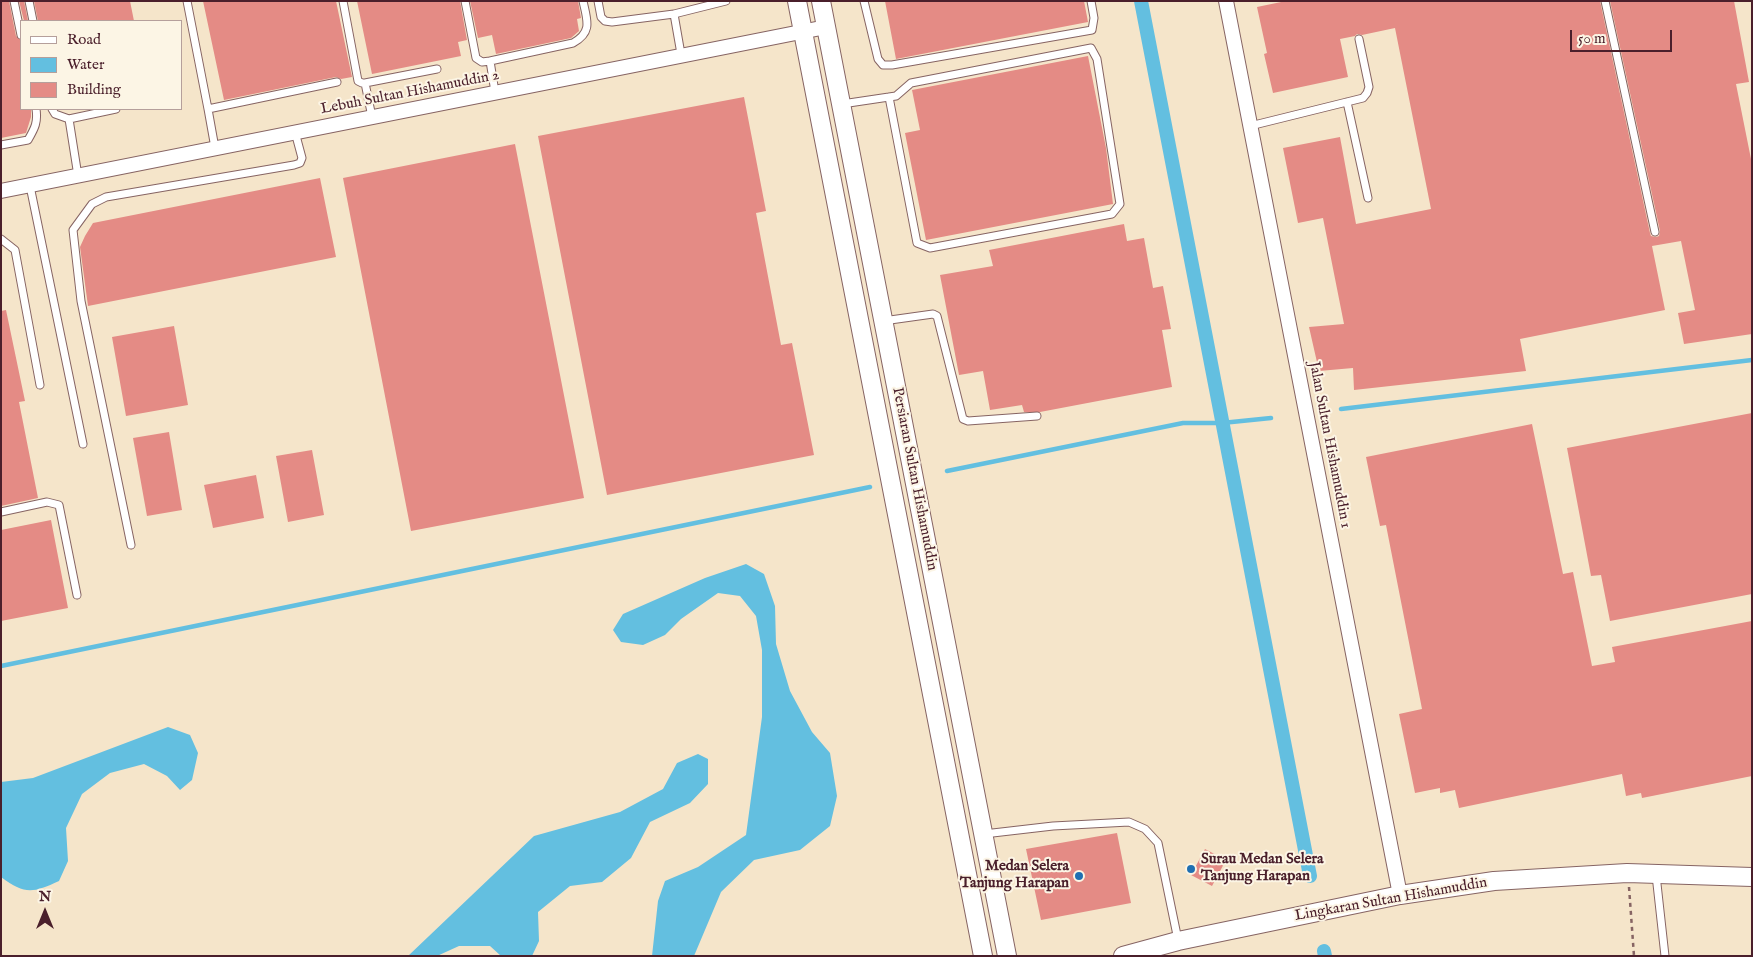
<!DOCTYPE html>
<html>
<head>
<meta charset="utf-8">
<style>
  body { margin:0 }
  #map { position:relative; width:1753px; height:957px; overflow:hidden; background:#f5e5ca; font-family:"IM FELL English",serif }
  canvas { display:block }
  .frame { position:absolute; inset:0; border:2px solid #4a1f2b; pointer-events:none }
  .legend { position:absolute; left:20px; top:20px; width:162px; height:90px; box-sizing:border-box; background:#fcf5e5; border:1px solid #b59f9b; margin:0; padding:6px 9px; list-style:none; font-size:15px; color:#4a1f2b }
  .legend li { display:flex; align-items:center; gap:10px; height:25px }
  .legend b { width:25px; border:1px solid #b59f9b }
  .north { position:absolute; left:20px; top:887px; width:50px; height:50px; -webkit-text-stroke:4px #fcf5e5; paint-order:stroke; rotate:0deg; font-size:14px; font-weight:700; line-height:20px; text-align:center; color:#4a1f2b }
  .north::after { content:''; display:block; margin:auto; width:18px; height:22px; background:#4a1f2b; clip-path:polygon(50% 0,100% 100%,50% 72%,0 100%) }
  .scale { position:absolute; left:1570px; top:30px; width:102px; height:22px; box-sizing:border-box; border:2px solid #4a1f2b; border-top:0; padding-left:6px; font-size:15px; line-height:18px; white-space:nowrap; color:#4a1f2b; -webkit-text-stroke:4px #fcf5e5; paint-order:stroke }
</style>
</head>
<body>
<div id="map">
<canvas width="1753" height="957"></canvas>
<div class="frame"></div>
<ul class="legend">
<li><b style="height:6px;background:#fff"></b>Road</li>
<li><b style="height:14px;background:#63bfe0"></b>Water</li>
<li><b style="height:14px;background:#e48b85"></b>Building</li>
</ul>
<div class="north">N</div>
<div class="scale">50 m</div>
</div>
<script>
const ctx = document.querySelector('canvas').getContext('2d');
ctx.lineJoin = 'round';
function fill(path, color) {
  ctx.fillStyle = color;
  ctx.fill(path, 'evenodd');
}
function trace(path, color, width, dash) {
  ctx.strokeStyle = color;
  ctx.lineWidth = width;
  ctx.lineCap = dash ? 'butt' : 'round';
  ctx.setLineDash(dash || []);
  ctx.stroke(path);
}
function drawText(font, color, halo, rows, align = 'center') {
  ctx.font = font + ' "IM FELL English",serif';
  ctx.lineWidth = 4;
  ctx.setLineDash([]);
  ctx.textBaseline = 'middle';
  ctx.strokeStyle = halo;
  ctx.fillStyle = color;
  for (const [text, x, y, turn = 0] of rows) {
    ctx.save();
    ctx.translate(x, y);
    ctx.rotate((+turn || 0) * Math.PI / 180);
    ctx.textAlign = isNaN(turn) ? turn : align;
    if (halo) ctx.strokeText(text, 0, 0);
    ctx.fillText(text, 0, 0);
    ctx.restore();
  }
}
const water = new Path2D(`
  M746 564 764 574 775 606 776 644 790 691 812 732 830 753 837 796 830 826 800 850 754 860 721 892 694 956H652L658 901 665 881 698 867 746 835 762 717V650L756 616 740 596 718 593 681 619 665 635 643 645 621 642 613 630 623 614 705 578Z
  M168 727 190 735 198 753 192 780 180 790 167 776 144 764 110 773 82 794 66 828 68 861 59 881C33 893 25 895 1 877V782L33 778Z
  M698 754 708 759V784L690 803 650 822 631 858 602 882 570 886 538 912 539 941 532 956H501L490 946H459L437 956H408L534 836 620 812 663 789 677 763Z`);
const stream = new Path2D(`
  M1341 409 1752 360
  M947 471 1183 423H1222L1271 418
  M1 666 870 487`);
const canal = new Path2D(`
  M1141 1 1310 876
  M1324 951 1325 956`);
const building = new Path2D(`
  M1 1H9L16 36 21 40V109H31V117L26 133 1 138Z
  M19 1H24L28 21H24Z
  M34 1H130L134 21H38Z
  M203 1H336L352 77 341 79 336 77 224 100Z
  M357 1H460L467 40 458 42 461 56 372 74Z
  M470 1H578L581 18 577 19 579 31 571 38 496 54 492 35 478 38Z
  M885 1H1084L1088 22 896 59Z
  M1286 1H1600L1650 233 1651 236 1656 237 1659 236 1660 231 1610 1H1734L1749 82 1736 84 1752 164V334L1684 344 1678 313 1695 310 1681 241 1652 246 1665 310 1520 339 1526 371 1354 390 1353 368 1319 371 1309 327 1344 324 1323 218 1298 223 1283 148 1340 137 1356 224 1431 209 1395 28 1362 35 1357 34 1355 36 1340 39 1348 77 1273 93 1264 54 1267 53 1257 7Z
  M1088 56 1106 148 1113 204 926 240 905 133 920 130 912 90Z
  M744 97 766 211 756 213 781 345 792 343 814 455 607 495 538 136Z
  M515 144 584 498 411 531 343 178Z
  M320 178 336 257 88 306 80 247 85 236 93 223Z
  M1124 224 1127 241 1144 238 1153 288 1163 286 1171 329 1162 330 1172 387 1040 412H1024L1022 405 990 410 983 371 959 375 940 275 993 266 989 250Z
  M6 310 25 401 19 402 38 498 1 506V311Z
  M174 326 188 405 126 416 112 337Z
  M1752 413V594L1610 621 1601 575 1591 576 1567 448Z
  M1532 424 1563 574 1573 572 1592 666 1615 662 1612 647 1752 621V776L1642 798 1641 793 1626 796 1622 774 1459 808 1455 790 1440 793V788L1415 793 1399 714 1422 709 1386 525 1380 526 1366 457Z
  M169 432 182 510 147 516 133 438Z
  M312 450 324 515 288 522 276 456Z
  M256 475 264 518 213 528 204 485Z
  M51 520 68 608 1 621V530Z
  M1117 833 1131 903 1041 920 1026 849Z
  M1205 849 1226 860 1212 886 1191 875Z`);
const path = new Path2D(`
  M1629 887 1634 956`);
const service = new Path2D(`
  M14 1 21 35
  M29 1 33 21
  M187 1 208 109
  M343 1 358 81 362 83H365L372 117
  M465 1 476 58 482 62 490 61
  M598 1 601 17 605 21 612 22 674 14
  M864 1 878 59 883 65H892L1092 30 1094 18 1091 1
  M1605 1 1655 232
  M681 54 674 14 726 1
  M365 83 437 69
  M495 92 490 61 573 43C593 32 587 20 583 1
  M1347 102 1368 198
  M842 104 889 97 896 96 911 83 1091 48 1097 59 1120 204 1112 214 930 248 917 243 889 97
  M52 109 55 114 69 119
  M1250 126 1363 98 1367 93 1369 87 1359 39
  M1 145 28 140C35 128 38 122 36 109
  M215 148 208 109 337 82
  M78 176 69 119 116 109
  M30 186 83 444
  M1 239 15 250 40 385
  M883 321 933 314 937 316 963 419 968 421 1037 416
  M1 512 47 502 59 505 77 595
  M131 545 81 301 73 230 92 204 106 197 294 165 300 163 302 158 295 132
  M984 834 1053 826 1129 822 1145 829 1158 843 1178 940
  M1656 875 1665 956`);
const minor = new Path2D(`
  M1226 1 1400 895
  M1 191 826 27`);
const tertiary = new Path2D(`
  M797 1 983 956
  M821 1 1007 956
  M1123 956 1178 941 1400 895 1494 881 1627 873 1752 877`);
const markers = [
  [1191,869,5,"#1f6fb2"],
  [1079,876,5,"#1f6fb2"]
];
const streetNames = [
  ["Lebuh Sultan Hishamuddin 2",410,93,-11],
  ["Jalan Sultan Hishamuddin 1",1329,445,79],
  ["Persiaran Sultan Hishamuddin",914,479,79],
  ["Lingkaran Sultan Hishamuddin",1391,900,-10]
];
const poiNames = [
  ["Surau Medan Selera",1201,860],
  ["Tanjung Harapan",1201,877],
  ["Medan Selera",1069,867,"right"],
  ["Tanjung Harapan",1069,884,"right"]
];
fill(water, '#63bfe0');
trace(stream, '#63bfe0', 4.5);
trace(canal, '#63bfe0', 14);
fill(building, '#e48b85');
trace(service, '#866463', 9);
trace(minor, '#866463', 16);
trace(tertiary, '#866463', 20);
trace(path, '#866463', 2.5, [4, 4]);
trace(service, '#fff', 7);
trace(minor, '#fff', 14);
trace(tertiary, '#fff', 18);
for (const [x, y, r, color] of markers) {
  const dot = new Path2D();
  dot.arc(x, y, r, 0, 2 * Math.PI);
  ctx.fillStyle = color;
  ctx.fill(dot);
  trace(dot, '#fcf5e5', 2);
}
drawText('15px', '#4a1f2b', '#fcf5e5', streetNames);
drawText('bold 15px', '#4a1f2b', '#fcf5e5', poiNames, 'left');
</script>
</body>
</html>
